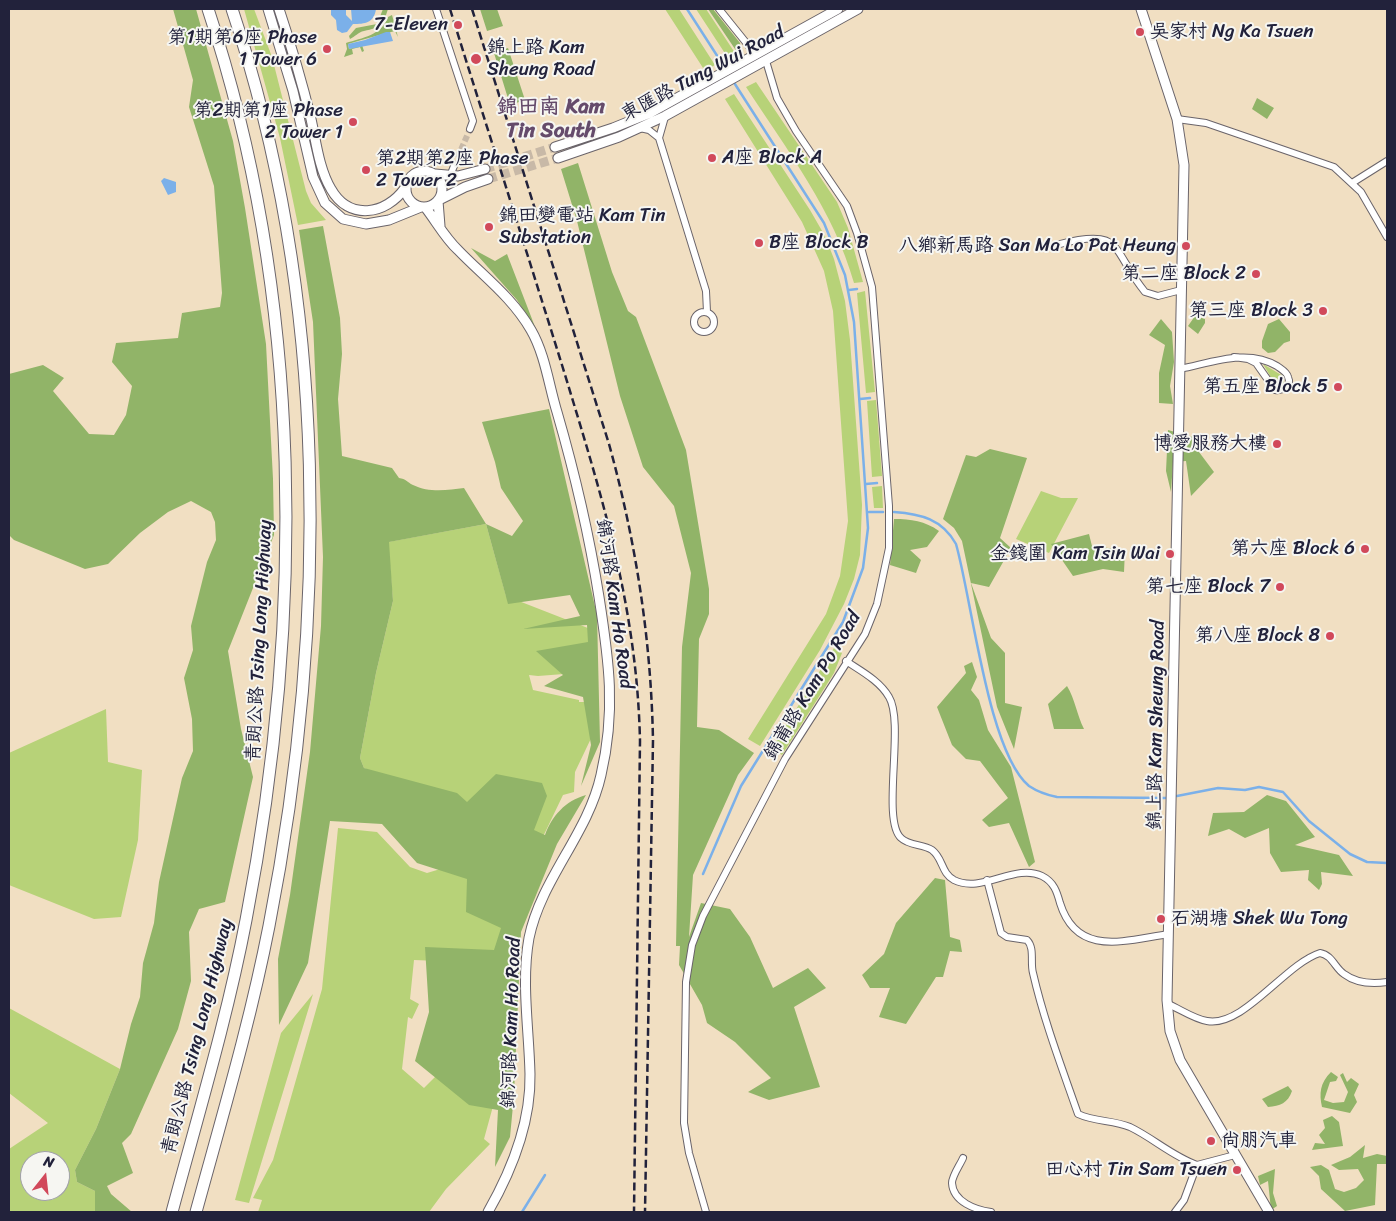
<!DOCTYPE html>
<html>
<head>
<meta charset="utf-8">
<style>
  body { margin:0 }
  #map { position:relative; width:1396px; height:1221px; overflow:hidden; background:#f1dfc2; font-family:Sriracha,sans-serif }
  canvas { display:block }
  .frame { position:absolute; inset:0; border:10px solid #22223b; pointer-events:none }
  .north { position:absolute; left:20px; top:1151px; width:50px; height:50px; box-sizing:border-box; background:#f6f6f2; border:1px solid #a1a1a9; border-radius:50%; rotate:16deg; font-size:14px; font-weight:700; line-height:20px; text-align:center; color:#22223b }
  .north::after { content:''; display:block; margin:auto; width:18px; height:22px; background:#d1495b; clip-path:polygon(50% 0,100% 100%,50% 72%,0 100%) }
</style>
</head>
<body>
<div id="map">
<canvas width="1396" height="1221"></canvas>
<div class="frame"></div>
<div class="north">N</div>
</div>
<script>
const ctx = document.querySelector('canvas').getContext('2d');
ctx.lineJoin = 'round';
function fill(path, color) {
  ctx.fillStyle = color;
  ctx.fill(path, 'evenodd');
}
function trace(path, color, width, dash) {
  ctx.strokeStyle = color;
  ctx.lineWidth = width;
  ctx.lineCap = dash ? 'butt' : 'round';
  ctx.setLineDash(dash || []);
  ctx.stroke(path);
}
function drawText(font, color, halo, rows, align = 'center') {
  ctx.font = font + ' Sriracha,"LXGW WenKai TC",sans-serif';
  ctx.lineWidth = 4;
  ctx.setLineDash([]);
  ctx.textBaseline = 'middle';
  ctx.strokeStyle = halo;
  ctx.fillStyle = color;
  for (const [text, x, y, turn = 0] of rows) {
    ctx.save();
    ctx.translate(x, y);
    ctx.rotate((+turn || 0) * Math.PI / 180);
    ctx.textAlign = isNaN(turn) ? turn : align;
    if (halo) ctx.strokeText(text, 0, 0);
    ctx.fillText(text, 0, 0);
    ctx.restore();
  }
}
const green = new Path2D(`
  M244 9H254L272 57 306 191 311 203 326 220 298 225 280 138Z
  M665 9H679L715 65 705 71Z
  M696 9H706L735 53 728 58Z
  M756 82 837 202 848 228 863 282 854 283C834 211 787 150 746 87Z
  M734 94 810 210 825 236 834 259 845 301 850 340 862 505 860 555 854 579 844 604 820 650 760 746 748 739 826 614 840 576 848 521 833 311 824 271 802 222 725 99Z
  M865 291 875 392 866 393 857 293Z
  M1263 364 1283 376 1284 383 1280 386 1275 384Z
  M876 400 882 476 872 477 867 401Z
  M882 486 883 508H874L872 487Z
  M1041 491 1061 498H1078L1049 553 1016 539Z
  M486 524 506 596 593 630 590 672 538 676 529 675 533 690 579 700V702H591L595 730 575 772 574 792 563 795 539 845 364 768 360 758 376 673 393 601 388 542Z
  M834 648 842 653 834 673 782 755 772 748Z
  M106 709 108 762 142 770 138 840 121 917 94 919 9 885V753Z
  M338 828 377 832 410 867 427 873 524 844 493 963 414 960 410 999 419 1004 412 1019 408 1017 402 1069 424 1088 441 1071 501 1077 484 1139 490 1144 446 1189 429 1212H258L262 1200 253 1198 273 1160 322 989Z
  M313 994 249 1203 235 1200 281 1033Z
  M9 1008 120 1069 96 1129 75 1170 77 1182 95 1191V1212H9V1149L48 1123 9 1093ZM30 1161H60V1191H30Z`);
const forest = new Path2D(`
  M173 9H196L233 141 245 208 266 344 273 479 274 535 228 651 241 729 253 777 225 902 199 909 189 932 191 981 178 1029 131 1134 122 1143 133 1173 107 1186 111 1194 132 1212H95V1191L77 1182 75 1170 96 1129 120 1069 131 1024 140 997 143 963 154 923 159 882 182 778 193 751 192 719 184 678 193 650 191 626 207 562 216 540 215 522 211 512 191 501 168 512 140 533 108 564 85 569 14 540 9 535V374L43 365 64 378 53 391 89 434 114 435 126 415 132 386 112 362 116 343 178 338 182 313 220 307 222 293 214 186 189 107 193 80Z
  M383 9H388C382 28 381 27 364 31 358 32 355 37 350 39L349 36 356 28 377 24Z
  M480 9H497L503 26 487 31Z
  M708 9H713L740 43 741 48 737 52Z
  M392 15 398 37 395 31C379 35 364 39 348 44L349 49 362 45 364 51 362 52 360 47 352 49 353 54 344 57 347 49 346 43C362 38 382 35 388 17Z
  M508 48 525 100 510 105 494 53Z
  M1257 98 1274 108 1267 119 1252 109Z
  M578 163 612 272 628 311 636 317 686 450 709 589V614L699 639 697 727 719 730 754 753 738 775 693 875 689 937 701 903 730 909 750 937 773 988 808 968 826 988 794 1007 820 1087 769 1100 748 1092 771 1078 735 1042 707 1023 702 1005 679 965 680 946H676L682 647 691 573 674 506 643 467 620 396 577 221 561 169Z
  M323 226 340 318 342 354 338 399 342 456 392 468 399 478C406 479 407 482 413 485 429 493 448 490 464 488L486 524 512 536 523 521 501 488 495 462 482 422 549 409 597 615 600 742 581 786 591 745 583 697 544 686 563 675 536 651 588 642 587 625 523 629 580 616 570 595 508 604 486 524 389 542 393 601 376 673 360 758 364 768 457 793 467 802 496 774 542 783 547 796 534 830 545 835C552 816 565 801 586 795L557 844 521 932 514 1095 510 1137 495 1167 498 1110 469 1105 415 1061 429 1012 425 947 494 950 501 928 466 912 467 879 417 863 382 824 330 821 308 963 279 1025 278 959 290 895 310 752 321 626 323 557 313 322 299 230Z
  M471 248 495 261 507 254 537 332 517 300Z
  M1195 316 1205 319V323L1198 334 1188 326Z
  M1161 319 1172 332 1174 362 1170 386 1173 404 1159 403V373L1165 345 1149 335Z
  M1279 319 1290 332V341L1284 343 1275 352 1268 353 1262 348V341L1268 324Z
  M1168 430 1200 439 1199 452 1214 472 1191 496 1186 461 1173 462 1171 492 1166 471Z
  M990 449 1027 458 1000 538 1011 548 989 587 971 583 991 638 1005 653V703L1022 707 1014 749 997 707 962 541 954 528 943 519 966 455 976 457Z
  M894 519C911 519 925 521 939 531L927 547 910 550 921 560 916 573 890 565Z
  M1089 534 1092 546 1125 550 1124 572 1103 569 1073 576 1051 544Z
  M972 662 977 677 971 690 979 700 988 730 1011 767 1035 862 1029 867 1009 823 989 827 982 820 1008 798 980 761 966 759 952 745 937 707 966 673 964 666Z
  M1067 686C1075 699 1077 715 1084 729H1054L1048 704Z
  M1267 795 1286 801 1315 837 1295 845 1339 855 1353 876 1321 872 1322 884 1319 890 1308 880 1309 870 1281 872 1270 853 1269 828 1245 838 1229 829 1208 836 1213 813 1244 812Z
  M935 878 945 880 950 937 960 940 962 952 950 951 943 977H936L906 1024 879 1017 890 988H870L862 975 884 954 896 923Z
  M1331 1072 1338 1077 1336 1081 1330 1082 1324 1100 1333 1103 1344 1102 1348 1092 1340 1075 1343 1073 1347 1082 1351 1078 1359 1084 1354 1095 1357 1102 1350 1113 1322 1107C1319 1093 1320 1083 1331 1072Z
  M1288 1086 1292 1091C1288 1103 1280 1106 1268 1107L1262 1099Z
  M1332 1116 1339 1122 1343 1146 1312 1150 1315 1143 1325 1144 1319 1135 1325 1128 1323 1120Z
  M1365 1145 1363 1158 1377 1154 1387 1156V1164H1377L1375 1205 1345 1211 1321 1189 1319 1176 1310 1167 1321 1165 1329 1170 1335 1189 1344 1192 1356 1188 1364 1180 1358 1169 1339 1170 1331 1165 1350 1157Z
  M1275 1169 1273 1193 1277 1206 1271 1210 1268 1181 1260 1185 1258 1176Z`);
const water = new Path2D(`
  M331 9H346V15L352 21 351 9H376C374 23 365 24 353 24L347 32 342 33 337 30 336 20 331 15Z
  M386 32H390L393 41 349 49 348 44 365 40Z
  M164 178 176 182V192L168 195 161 181Z`);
const stream = new Path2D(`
  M687 9 725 68
  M849 290 857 289
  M860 399 870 398
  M866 484 877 483
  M869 512H883
  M894 512C921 514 942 519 956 544 972 600 988 752 1029 786 1038 792 1047 795 1057 797L1166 798
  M1177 796 1218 788 1245 790 1259 787 1283 792 1309 821 1350 854 1367 862 1387 863
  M703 874 741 786 843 622 863 568 868 528 854 322 845 275 824 223 733 81
  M522 1212 545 1175`);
const streetTunnel = new Path2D(`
  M454 166 470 129`);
const secondaryTunnel = new Path2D(`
  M485 169 555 147
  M488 179 558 158`);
const street = new Path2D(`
  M436 9 473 121 470 129
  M719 9 756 55
  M665 117 659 138 706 291 707 312
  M1177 119 1206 123 1334 167 1361 192 1387 237
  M640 128 649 130 659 138
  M450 176 454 166
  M1352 183 1387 161
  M1060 244C1125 227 1111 251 1145 292L1158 296 1181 290
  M694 322a10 10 0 1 1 20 0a10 10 0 1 1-20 0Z
  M1180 369C1211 363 1247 348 1277 366 1281 369 1287 372 1288 377 1292 386 1283 391 1275 390L1256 363 1248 359 1234 357
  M846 661C861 671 880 681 889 697 905 723 881 820 901 838 909 846 923 844 932 850 943 858 941 873 954 880 982 894 1015 863 1042 876 1054 882 1057 892 1060 903 1077 958 1126 940 1169 934
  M987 880 1001 933 1007 937 1027 940C1035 948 1030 963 1033 973 1044 1021 1062 1068 1078 1114 1095 1122 1113 1120 1130 1127 1153 1138 1172 1156 1197 1165
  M1168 1004C1180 1009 1194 1019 1207 1021 1243 1028 1285 964 1320 953 1332 955 1335 968 1344 974 1356 983 1373 984 1387 982
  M963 1158C960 1165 952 1176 952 1183 953 1202 976 1210 991 1212
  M706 1212 689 1153 684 1123 686 982 692 945 703 916 785 759 865 634 877 604 889 548V506L872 287 857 233 847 206 796 131 777 98 766 61
  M1175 1212 1184 1200 1197 1165 1235 1155`);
const secondary = new Path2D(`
  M268 9 293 91 313 177 325 203 343 219 366 224 389 220 421 207
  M279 9C291 45 302 82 311 119 316 141 319 169 331 189 349 221 386 215 405 188
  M1141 9 1177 119 1184 165 1167 1000 1170 1031 1180 1060 1269 1212
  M555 147 613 128 650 113 838 9
  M558 158 619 137 665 116 858 9
  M406 189a18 18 0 1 1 36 0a18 18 0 1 1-36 0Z
  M435 174 458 176 485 169
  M439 200 465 187 488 179
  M438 201 440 226
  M425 207C436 221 445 238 458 250 483 276 512 297 531 330 545 354 549 386 557 412 575 474 589 534 599 597 609 661 616 711 601 775 588 834 541 879 529 938 521 982 529 1029 530 1074 531 1123 512 1170 488 1212`);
const highway = new Path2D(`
  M172 1212C198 1115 227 1019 246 920 304 620 305 302 208 9
  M196 1212C222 1117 250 1023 269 926 328 625 330 302 232 9`);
const rail = new Path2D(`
  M450 9C487 128 525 246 562 365 601 493 637 606 640 741L634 1212
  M472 9 609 444C636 542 651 639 653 740L645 1212`);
const markers = [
  [458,25,5,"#d1495b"],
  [1140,32,5,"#d1495b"],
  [327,49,5,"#d1495b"],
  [476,59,6,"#d1495b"],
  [353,122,5,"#d1495b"],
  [712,158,5,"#d1495b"],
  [366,170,5,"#d1495b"],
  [489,227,5,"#d1495b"],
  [759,243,5,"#d1495b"],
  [1186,246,5,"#d1495b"],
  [1256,274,5,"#d1495b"],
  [1323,311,5,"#d1495b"],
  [1338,387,5,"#d1495b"],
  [1277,444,5,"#d1495b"],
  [1365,549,5,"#d1495b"],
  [1170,554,5,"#d1495b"],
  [1280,587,5,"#d1495b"],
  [1330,636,5,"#d1495b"],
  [1161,919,5,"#d1495b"],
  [1211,1141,5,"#d1495b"],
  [1237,1170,5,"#d1495b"]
];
const poiNames = [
  ["7-Eleven",448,25],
  ["吳家村 Ng Ka Tsuen",1150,32,"left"],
  ["第1期第6座 Phase",317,38],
  ["1 Tower 6",317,60],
  ["錦上路 Kam",487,48,"left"],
  ["Sheung Road",487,70,"left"],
  ["第2期第1座 Phase",343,111],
  ["2 Tower 1",343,133],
  ["A座 Block A",722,158,"left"],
  ["第2期第2座 Phase",376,159,"left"],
  ["2 Tower 2",376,181,"left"],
  ["錦田變電站 Kam Tin",499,216,"left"],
  ["Substation",499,238,"left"],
  ["B座 Block B",769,243,"left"],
  ["八鄉新馬路 San Ma Lo Pat Heung",1176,246],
  ["第二座 Block 2",1246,274],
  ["第三座 Block 3",1313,311],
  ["第五座 Block 5",1328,387],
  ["博愛服務大樓",1267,444],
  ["第六座 Block 6",1355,549],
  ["金錢圍 Kam Tsin Wai",1160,554],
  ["第七座 Block 7",1270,587],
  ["第八座 Block 8",1320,636],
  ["石湖塘 Shek Wu Tong",1171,919,"left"],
  ["尚朋汽車",1221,1141,"left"],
  ["田心村 Tin Sam Tsuen",1227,1170]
];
const streetNames = [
  ["東匯路 Tung Wui Road",703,74,-28],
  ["錦河路 Kam Ho Road",614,604,82],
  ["青朗公路 Tsing Long Highway",260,641,-87],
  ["錦莆路 Kam Po Road",813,686,-59],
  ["錦上路 Kam Sheung Road",1157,725,-89],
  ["錦河路 Kam Ho Road",512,1023,-88],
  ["青朗公路 Tsing Long Highway",198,1037,-76]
];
const quarterNames = [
  ["錦田南 Kam",551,108],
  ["Tin South",551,132]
];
fill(green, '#b7d278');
fill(forest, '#91b468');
fill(water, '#7bb0e9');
trace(stream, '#7bb0e9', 2.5);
trace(streetTunnel, '#c8b9a7', 6, [6, 3]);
trace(secondaryTunnel, '#c8b9a7', 9, [9, 4.5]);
trace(street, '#6a646a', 8);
trace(secondary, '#6a646a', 11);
trace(highway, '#6a646a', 13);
trace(street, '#fff', 6);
trace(secondary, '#fff', 9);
trace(highway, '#fff', 11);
trace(rail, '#22223b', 2.5, [8, 4]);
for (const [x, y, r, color] of markers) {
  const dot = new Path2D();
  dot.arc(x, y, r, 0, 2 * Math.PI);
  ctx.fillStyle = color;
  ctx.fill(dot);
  trace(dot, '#f6f6f2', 2);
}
drawText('19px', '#22223b', '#f6f6f2', poiNames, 'right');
drawText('19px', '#22223b', '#f6f6f2', streetNames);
drawText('bold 21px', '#654b6b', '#f6f6f2', quarterNames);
</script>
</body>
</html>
